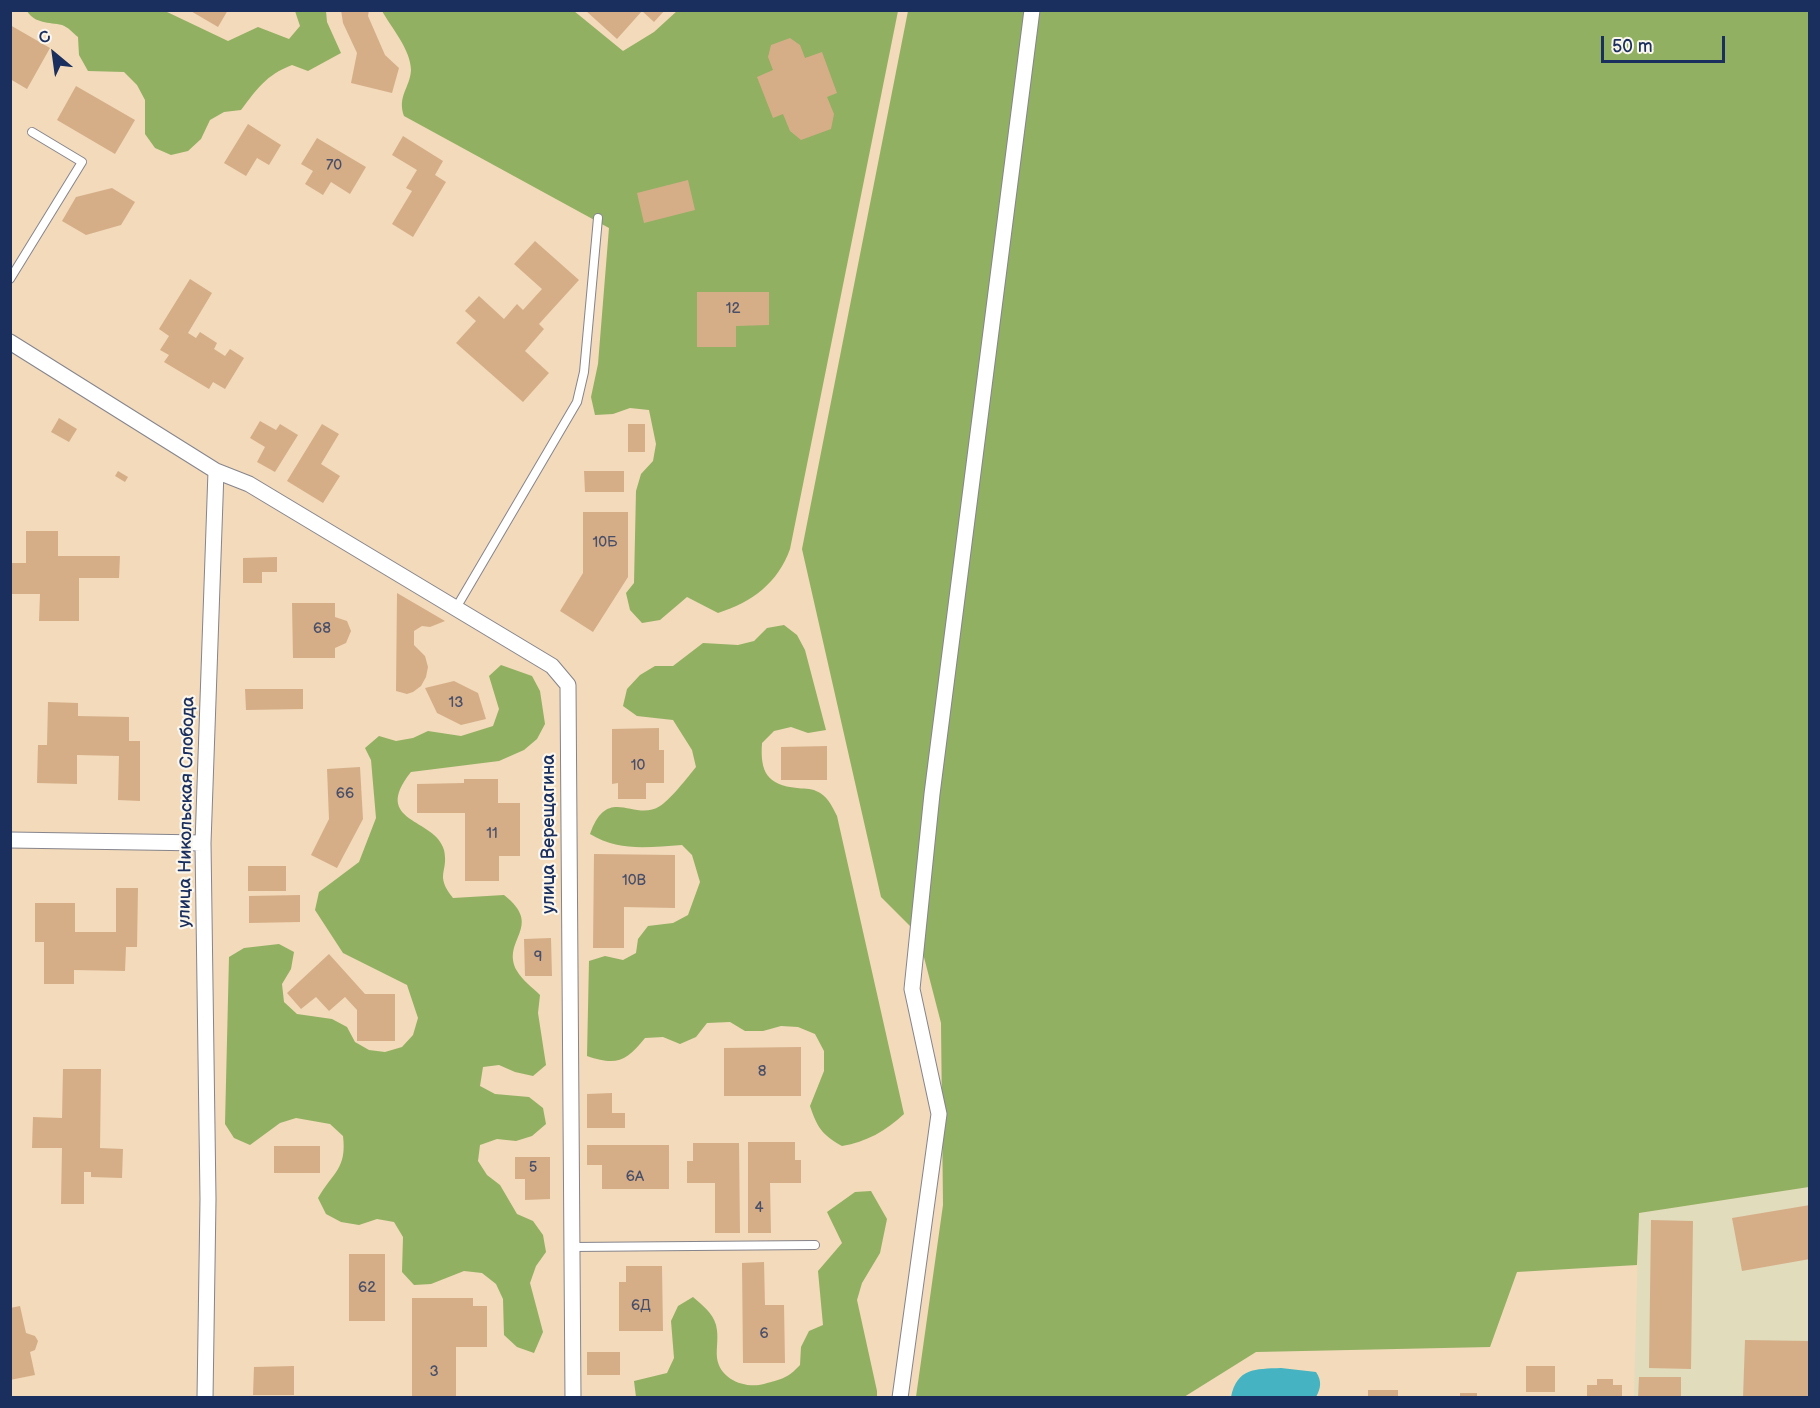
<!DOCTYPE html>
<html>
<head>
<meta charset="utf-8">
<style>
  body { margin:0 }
  #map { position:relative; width:1820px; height:1408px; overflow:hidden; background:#f2daba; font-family:"Balsamiq Sans",sans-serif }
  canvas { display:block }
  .frame { position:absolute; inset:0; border:12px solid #1b2f5e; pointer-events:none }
  .north { position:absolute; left:24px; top:24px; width:60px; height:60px; -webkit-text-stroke:4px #fbf7ec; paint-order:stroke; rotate:331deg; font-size:16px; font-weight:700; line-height:24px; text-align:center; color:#1b2f5e }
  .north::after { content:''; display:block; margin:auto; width:21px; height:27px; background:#1b2f5e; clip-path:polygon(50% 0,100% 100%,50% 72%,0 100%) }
  .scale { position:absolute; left:1601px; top:36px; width:124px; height:27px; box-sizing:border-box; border:3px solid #1b2f5e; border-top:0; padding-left:8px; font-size:18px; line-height:21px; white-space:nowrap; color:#1b2f5e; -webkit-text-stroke:4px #fbf7ec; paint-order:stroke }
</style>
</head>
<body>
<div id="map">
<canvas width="1820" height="1408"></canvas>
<div class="frame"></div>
<div class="north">С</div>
<div class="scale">50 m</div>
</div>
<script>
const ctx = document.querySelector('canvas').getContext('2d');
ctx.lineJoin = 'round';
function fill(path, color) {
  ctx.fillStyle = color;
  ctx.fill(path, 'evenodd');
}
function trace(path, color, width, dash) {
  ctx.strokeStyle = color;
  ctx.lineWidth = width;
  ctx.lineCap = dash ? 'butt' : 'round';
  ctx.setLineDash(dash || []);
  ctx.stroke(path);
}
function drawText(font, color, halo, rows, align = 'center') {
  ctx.font = font + ' "Balsamiq Sans",sans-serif';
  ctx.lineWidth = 4.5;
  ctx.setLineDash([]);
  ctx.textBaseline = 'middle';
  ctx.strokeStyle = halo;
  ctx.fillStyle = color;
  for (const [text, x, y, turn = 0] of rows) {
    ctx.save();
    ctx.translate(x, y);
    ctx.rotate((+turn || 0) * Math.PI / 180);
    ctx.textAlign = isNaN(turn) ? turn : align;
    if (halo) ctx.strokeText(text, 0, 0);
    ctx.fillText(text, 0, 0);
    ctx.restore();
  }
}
const built = new Path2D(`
  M1809 1187V1397L1634 1398 1639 1213Z`);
const forest = new Path2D(`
  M27 11H165L228 41 258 27 289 39 300 26 295 11H326L327 22 341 53 308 71 292 65C266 75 257 89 241 110L224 112 210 120 201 139 188 151 171 155 155 148 145 134V100L137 85 124 72 88 71 79 55 78 37C73 33 68 27 62 25 49 22 35 24 27 11Z
  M382 11H574L623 51 654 32 677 11H898L790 549C778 583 752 602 718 613L687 597 660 620 642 623 630 610 626 593 634 583 636 491 641 474 653 461 656 444 649 410 630 408 613 414 595 415 591 397 598 364 609 228 404 116C397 96 410 88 411 70 411 50 391 27 382 11Z
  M908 11H1809V1187L1639 1213 1637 1265 1517 1272 1490 1347 1256 1352 1184 1397H916L943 1205 941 1023 918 934 881 897 802 549Z
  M784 625 797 635 805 650 826 730 808 733 791 727 774 731 762 743C760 772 767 785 797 788 802 789 811 788 816 791 827 795 832 806 837 816L904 1114C886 1131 866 1142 842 1146 822 1135 817 1127 810 1106L824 1071V1051L815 1034 798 1027 781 1026 763 1031H745L730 1022 707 1023 696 1037 680 1044 663 1037 645 1038C626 1062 616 1066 587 1056L589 961 605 956 623 960 636 953 638 939 648 926 673 923 688 915 700 882 692 855 682 845C649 847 619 852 590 834 608 783 634 823 660 806 670 800 688 777 696 767L692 750 673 720 637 716 623 706 627 689 640 675 655 666H673L703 643 738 645 754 641 767 628Z
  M501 665 532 676 540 691 545 724 537 739 524 750 499 761 411 772C370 823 436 818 444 850 449 873 434 874 453 898L504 895C545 927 500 940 517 971 522 980 533 988 540 995L538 1013 546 1065 533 1076 515 1072 499 1065 483 1067 480 1086 495 1094 529 1097 543 1108 546 1124 532 1136 516 1141 497 1139 480 1145 478 1161 487 1175 500 1185 517 1214 533 1221 543 1235 546 1252 536 1266 530 1283 543 1332 534 1353 517 1347 504 1335 503 1299 496 1284 482 1273 464 1271 431 1284 414 1285 402 1272 403 1237 394 1222 377 1219 359 1225 341 1222 326 1214 318 1198C333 1172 347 1169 343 1136L330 1124 296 1118 280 1123 250 1145 234 1138 225 1124 229 957 244 948 279 944 294 952 291 969 282 984 284 1002 297 1014 332 1019 347 1027 355 1042 369 1050 385 1052 402 1047 413 1035 418 1018 407 985 343 953 315 910 319 892 359 862 376 818 371 760 365 748 379 736 396 741 413 738 428 731 461 736 493 726 499 709 489 676Z
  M871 1191 887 1219 880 1253 862 1283 857 1300 877 1391V1397H636L634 1381 667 1373 674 1358 671 1321 678 1306 693 1297C702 1305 713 1313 716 1325 719 1337 716 1347 717 1358 720 1380 746 1389 764 1384 782 1379 788 1378 800 1365L801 1347 809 1331 823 1325 818 1271 842 1243 827 1212 855 1192Z`);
const water = new Path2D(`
  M1281 1368 1316 1372C1322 1381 1321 1388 1316 1397H1231C1237 1368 1255 1369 1281 1368Z`);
const building = new Path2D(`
  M189 10H228L218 27Z
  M341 10H369L368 16 385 55 399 68 392 93 351 83 357 53 343 23Z
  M585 10H665L654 22 642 11 617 39Z
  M10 25 50 48 27 89 10 79Z
  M790 38 800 45 805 58 822 52 837 93 827 97 834 114 831 129 801 140 790 131 783 114 773 118 757 77 773 70 768 57 771 45Z
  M76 86 135 120 115 154 57 120Z
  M248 124 281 145 269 165 257 158 246 176 224 163Z
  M403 136 443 161 435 175 446 182 413 237 392 224 412 191 406 188 417 170 392 155Z
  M317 138 366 167 350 194 331 182 323 195 305 184 313 171 301 164Z
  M688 180 695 210 644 223 637 193Z
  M112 188 135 202 121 225 86 235 62 221 76 197Z
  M535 241 579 280 539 324 544 329 525 351 549 373 523 402 456 343 476 321 465 311 479 296 504 319 517 304 523 310 542 289 514 264Z
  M190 279 212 293 188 333 196 338 200 332 217 343 214 349 225 356 230 349 244 358 225 389 213 382 209 389 164 362 169 355 160 350 169 336 159 329Z
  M697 292H769V325L736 326V347H697Z
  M59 418 77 429 69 442 51 432Z
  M260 421 276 430 280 424 298 435 275 472 257 462 265 447 250 438Z
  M322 424 339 434 321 464 340 476 323 503 287 481Z
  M628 424H645V452H628Z
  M118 471 128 477 125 482 115 476Z
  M584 471H624V492H585Z
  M583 512H628V577L593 632 560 611 583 573Z
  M26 531H58V556H120L119 578H79V621H39L40 594H10V563H26Z
  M277 557V572H262V583H243V558Z
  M397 593 445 621 430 627 422 626 414 631V645L425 656 428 667 426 677 421 686 413 692 407 694 396 691Z
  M292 603H335V617L347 621 351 631 346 643 335 648V658H293Z
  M454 681 478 693 486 719 461 725 437 713 425 688Z
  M245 689H303V709L246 710Z
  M48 702 78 703V716L129 717V741H140V801L118 800 119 756 77 755V784L37 783 38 745H47Z
  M659 728V750H664V783H646V799H618V783L612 784V729Z
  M827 746V780H781V747Z
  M360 767 363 819 337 868 311 855 329 819 327 769Z
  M464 779H498V803H520V856H499V881H465V813H417V784L464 783Z
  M594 854 675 855V908L624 907V948H593Z
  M248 866H286V891H248Z
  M116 888H138L137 947H126L125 971 74 970V984H44V942H35V903H75V932H116Z
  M300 895V922L249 923V896Z
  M551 938 552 976H525L524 939Z
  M329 954 365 994H395V1041H357V1010L345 997 329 1011 316 997 301 1009 287 993Z
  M801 1047V1096H724V1048Z
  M63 1069H101L100 1148 123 1149 122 1178 91 1177V1172H84V1204H61L62 1148H32L33 1117 62 1118Z
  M612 1093V1113H625V1128H587V1094Z
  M748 1142H795V1160H801V1183H770L771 1233H748Z
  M693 1143H739L740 1233H715V1183H687V1161H693Z
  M587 1145H669V1189H602V1165H587Z
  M274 1146H320V1173H274Z
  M515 1157H550V1199L525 1200V1179H515Z
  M1810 1205V1259L1742 1271 1732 1218Z
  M1651 1220 1693 1221 1691 1369 1649 1368Z
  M349 1254H385V1321H349Z
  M764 1262 765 1305H784L785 1363H743L742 1263Z
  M626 1266H662L663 1331H619V1282H626Z
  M412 1298H473V1306H487V1347H456V1398H412Z
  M20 1306 26 1333 35 1336 38 1341 35 1350 30 1352 35 1375 10 1380V1308Z
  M1745 1340 1810 1341V1398H1743Z
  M587 1352H620V1375H587Z
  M294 1366V1395H253L254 1367Z
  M1526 1366H1555V1392H1526Z
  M1639 1377H1681V1398H1638Z
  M1597 1379H1613V1385H1622V1398H1587V1385H1597Z
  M1368 1390H1398V1398H1368Z
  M1460 1393H1477V1398H1460Z`);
const lane = new Path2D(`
  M10 279 82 162 32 132
  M456 608 577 402 584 372 598 218
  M572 1247 815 1245`);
const street = new Path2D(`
  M10 342 216 471 203 843 208 1199 205 1398
  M216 471 249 484 552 666 568 685 573 1398
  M10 840 203 843
  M900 1398 939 1114 912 989 932 794 1032 10`);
const numberNames = [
  ["70",334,166],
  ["12",733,309],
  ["10Б",605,543],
  ["68",322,629],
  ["13",456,703],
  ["10",638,766],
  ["66",345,794],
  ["11",492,834],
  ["10В",634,881],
  ["9",538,957],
  ["8",762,1072],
  ["5",533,1168],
  ["6А",635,1177],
  ["4",759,1208],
  ["62",367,1288],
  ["6Д",641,1306],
  ["6",764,1334],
  ["3",434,1372]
];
const streetNames = [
  ["улица Никольская Слобода",187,812,-89],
  ["улица Верещагина",549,834,-90]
];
fill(built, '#e1dcbb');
fill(forest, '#91b062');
fill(water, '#45b3c1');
fill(building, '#d5ae88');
trace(lane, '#86848c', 10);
trace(street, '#86848c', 17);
trace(lane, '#fff', 8);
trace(street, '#fff', 15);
drawText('15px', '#4a4f68', null, numberNames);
drawText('18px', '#1b2f5e', '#fbf7ec', streetNames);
</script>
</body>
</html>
